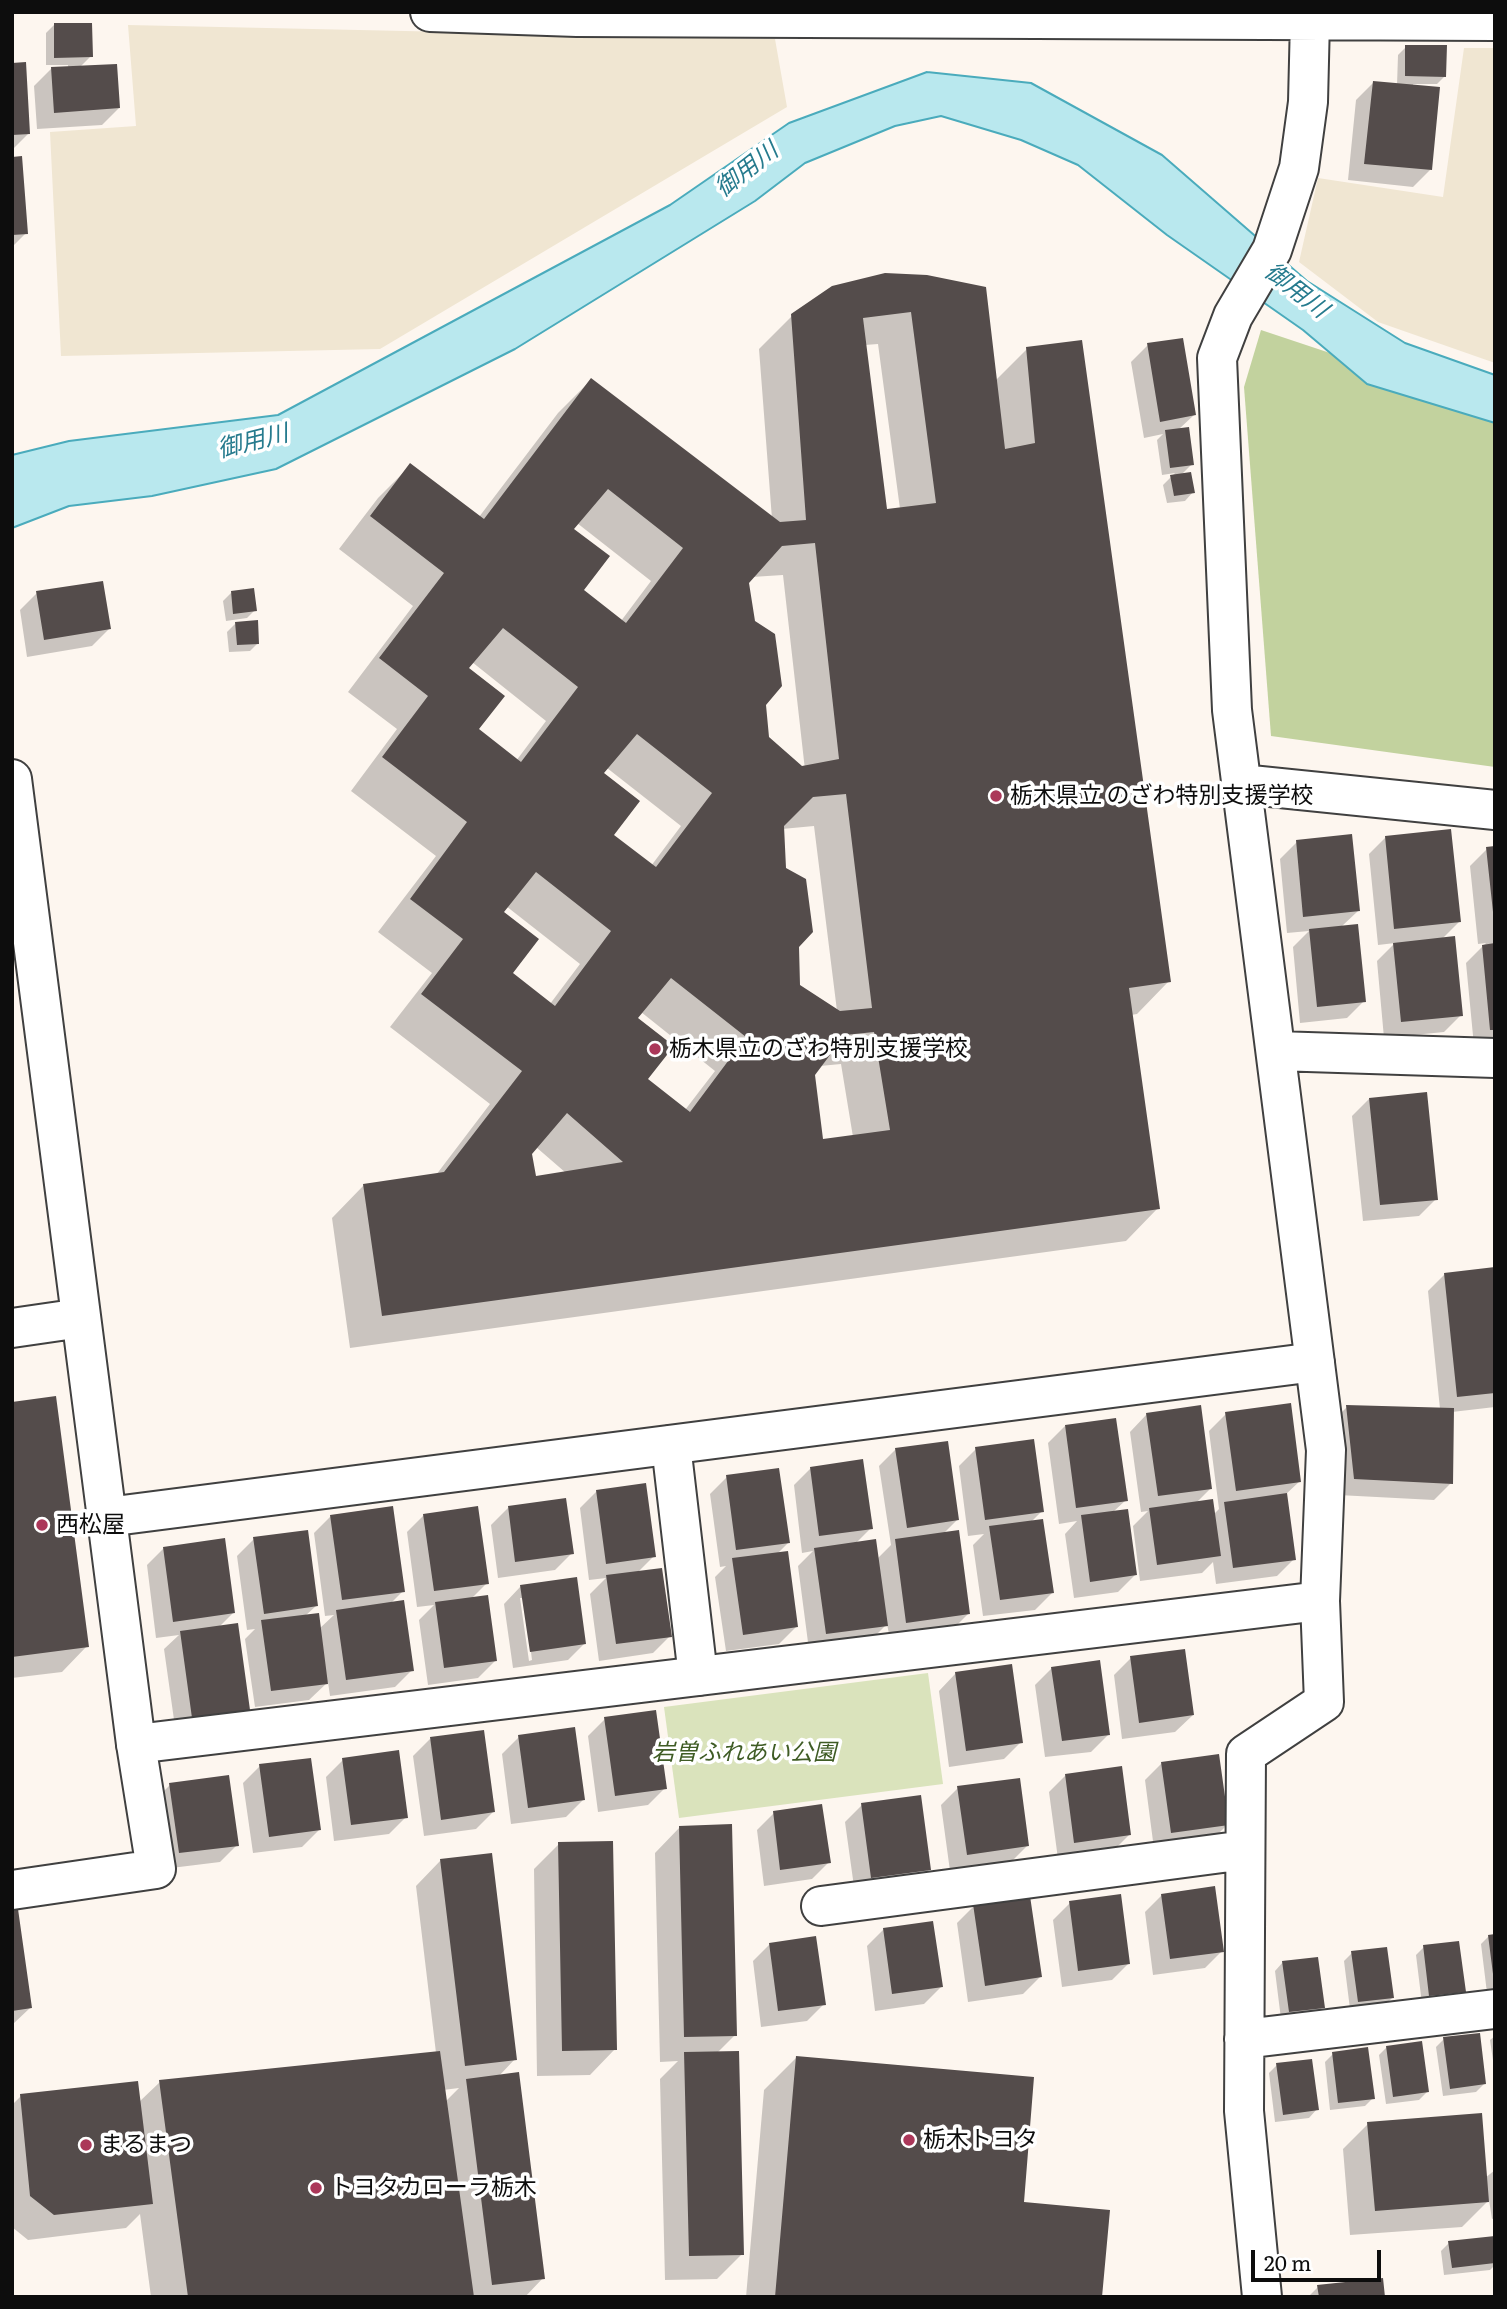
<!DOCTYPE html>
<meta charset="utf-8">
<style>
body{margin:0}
#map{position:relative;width:1507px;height:2309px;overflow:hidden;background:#fdf6ef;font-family:Literata,serif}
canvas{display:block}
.frame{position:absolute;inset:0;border:14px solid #0d0d0d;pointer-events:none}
.scale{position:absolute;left:1251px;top:2250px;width:130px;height:32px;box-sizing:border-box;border:4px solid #0d0d0d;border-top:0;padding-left:9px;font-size:21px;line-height:24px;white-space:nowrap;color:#0d0d0d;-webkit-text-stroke:5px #fff;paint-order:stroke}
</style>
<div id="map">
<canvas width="1507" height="2309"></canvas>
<div class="frame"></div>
<div class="scale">20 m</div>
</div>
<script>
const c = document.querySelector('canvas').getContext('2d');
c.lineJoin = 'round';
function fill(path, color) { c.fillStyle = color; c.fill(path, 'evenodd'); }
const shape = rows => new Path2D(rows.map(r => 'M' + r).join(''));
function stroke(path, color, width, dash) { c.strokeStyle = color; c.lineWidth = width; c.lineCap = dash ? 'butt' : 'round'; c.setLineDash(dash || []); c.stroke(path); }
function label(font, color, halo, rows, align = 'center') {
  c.font = font + ' Literata,"Noto Sans JP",serif'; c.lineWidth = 7; c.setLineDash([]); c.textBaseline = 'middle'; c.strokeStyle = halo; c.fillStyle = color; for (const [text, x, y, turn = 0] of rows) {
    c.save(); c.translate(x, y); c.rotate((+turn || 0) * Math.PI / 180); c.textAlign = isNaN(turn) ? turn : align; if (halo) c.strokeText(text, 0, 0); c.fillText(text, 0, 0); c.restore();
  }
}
fill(shape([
 [128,25,775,39,787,107,380,349,61,356,50,132,136,126],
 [1464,48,1495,48,1495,363,1378,322,1299,262,1318,178,1443,197]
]), '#f0e6d2');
fill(shape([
 [928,1673,943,1784,679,1818,664,1707]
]), '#dae3bc');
fill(shape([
 [1261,330,1495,408,1495,767,1271,736,1244,387]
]), '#c2d29e');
const water = shape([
 [927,72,1031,83,1162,155,1307,281,1405,343,1495,375,1495,423,1367,384,1303,330,1167,235,1078,165,1021,140,941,116,895,126,805,163,755,201,515,349,276,469,152,496,69,506,12,528,12,455,69,441,278,415,670,205,789,123,927,72]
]);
fill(water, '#b9e8ee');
stroke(water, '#4aabbc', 2);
fill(shape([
 [54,25,91,56,80,67,119,108,102,125,37,129,34,86,51,69,68,68,68,65,46,65,46,33],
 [1406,47,1445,76,1437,84,1413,84,1430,170,1413,187,1348,180,1356,100,1373,83,1397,85,1398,55],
 [12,65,29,133,12,150],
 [12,158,26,233,12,247],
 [885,275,995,381,1027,349,1169,981,1137,1014,1131,1015,1158,1208,1126,1241,350,1348,332,1218,364,1185,436,1175,490,1104,390,1027,432,973,378,932,436,856,351,791,397,729,348,692,413,606,339,549,378,498,411,465,479,517,558,413,591,380,772,519,759,349,792,316],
 [878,344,900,509,885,511,865,345],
 [577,523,651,581,621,621,581,590,572,529],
 [783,575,805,770,767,737,747,583,752,577],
 [472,662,546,721,516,761,477,729,467,669],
 [607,768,681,826,651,866,611,835,602,773],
 [814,826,837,1011,799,986,797,946,785,869,782,829],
 [506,906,580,964,550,1004,510,973,501,912],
 [641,1012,715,1071,685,1110,645,1080,636,1018],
 [841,1064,853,1137,822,1141,813,1074,820,1066],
 [536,1147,566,1173,535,1178,530,1154],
 [1148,345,1194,415,1178,430,1192,464,1181,475,1193,492,1185,501,1167,503,1163,485,1175,473,1162,475,1157,440,1163,434,1144,438,1131,362],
 [37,593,109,629,92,646,27,657,20,610],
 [231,593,255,610,247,618,226,621,223,601],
 [235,624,258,643,250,651,229,652,227,632],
 [1386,837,1459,922,1441,940,1461,1015,1444,1032,1384,1038,1377,961,1395,943,1378,945,1369,854],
 [1297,842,1358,911,1341,927,1364,1001,1347,1018,1300,1023,1293,947,1309,931,1287,933,1280,859],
 [1495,848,1495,1044,1474,1046,1466,963,1486,943,1478,944,1470,866,1487,849],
 [1369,1099,1436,1199,1419,1216,1363,1221,1352,1116],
 [1495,1269,1495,1407,1452,1412,1451,1483,1434,1500,1338,1495,1330,1424,1347,1407,1440,1409,1428,1291,1445,1274],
 [12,1404,87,1646,62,1672,12,1678],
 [1147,1414,1211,1488,1196,1503,1214,1514,1219,1509,1209,1431,1226,1414,1300,1481,1285,1495,1294,1559,1277,1576,1216,1584,1213,1562,1202,1573,1140,1581,1133,1526,1148,1511,1141,1512,1130,1432],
 [1065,1426,1126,1500,1113,1512,1135,1575,1118,1592,1074,1598,1065,1534,1077,1521,1059,1524,1048,1443],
 [896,1449,957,1520,943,1534,969,1613,952,1630,890,1639,887,1624,869,1642,809,1650,798,1566,813,1551,802,1553,794,1485,811,1468,871,1528,855,1544,877,1559,891,1545,879,1466],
 [976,1449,1042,1511,1031,1522,1052,1593,1035,1610,983,1616,973,1545,984,1534,968,1536,959,1466],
 [727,1477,788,1543,777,1554,796,1627,779,1644,726,1651,715,1577,726,1566,720,1567,710,1494],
 [597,1491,654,1556,637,1573,670,1636,653,1653,599,1661,590,1594,606,1578,589,1580,580,1508],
 [508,1508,572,1553,555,1570,498,1578,491,1525],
 [424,1515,487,1583,471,1599,495,1661,478,1678,428,1685,419,1620,434,1605,417,1607,407,1532],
 [331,1516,403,1591,390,1604,412,1670,395,1687,330,1696,328,1682,309,1700,255,1707,245,1639,255,1629,247,1630,237,1556,254,1539,316,1606,305,1616,319,1629,334,1615,325,1616,314,1533],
 [164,1548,233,1613,219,1627,248,1710,231,1727,176,1734,164,1649,179,1635,156,1638,147,1565],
 [521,1586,585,1643,568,1660,513,1668,504,1604],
 [520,1598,524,1598,532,1660,529,1661],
 [1131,1658,1193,1715,1175,1732,1122,1739,1114,1675],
 [1052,1668,1108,1735,1091,1752,1045,1757,1035,1685],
 [956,1673,1021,1742,1004,1759,949,1767,939,1691],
 [605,1719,665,1788,648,1805,598,1812,588,1736],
 [519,1737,583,1800,566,1817,511,1824,502,1754],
 [430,1739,493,1812,476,1829,424,1836,413,1756],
 [343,1760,406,1817,389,1834,334,1841,326,1777],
 [1162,1763,1228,1824,1211,1841,1154,1849,1145,1780],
 [260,1766,319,1830,302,1847,253,1853,243,1783],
 [1066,1775,1130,1834,1113,1851,1058,1859,1049,1792],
 [170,1785,237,1845,220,1862,163,1869,153,1802],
 [958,1788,1027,1846,1010,1863,950,1871,941,1805],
 [862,1805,929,1870,912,1887,855,1894,845,1822],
 [774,1813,829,1862,812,1879,764,1886,757,1830],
 [680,1827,735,2035,717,2053,742,2254,717,2279,665,2280,660,2079,678,2061,660,2062,655,1853],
 [559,1844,615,2049,590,2075,537,2076,534,1869],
 [441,1860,515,2059,498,2077,543,2278,525,2297,151,2297,140,2214,126,2228,28,2240,12,2227,12,2105,21,2096,139,2102,160,2082,436,2053,416,1886],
 [459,2088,445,2102,443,2090],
 [1162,1895,1222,1951,1205,1968,1153,1975,1145,1912],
 [1070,1903,1129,1963,1112,1980,1062,1987,1053,1920],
 [974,1906,1040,1977,1023,1994,968,2002,957,1923],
 [12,1912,30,2008,12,2025],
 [884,1929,941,1987,924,2004,875,2011,867,1946],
 [1489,1936,1495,1936,1495,1992,1487,1993,1481,1944],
 [770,1944,824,2004,807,2021,761,2027,753,1961],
 [1424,1947,1464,1992,1456,2000,1422,2004,1416,1955],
 [1352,1953,1392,1998,1384,2006,1350,2009,1344,1961],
 [1283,1962,1323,2007,1315,2015,1281,2019,1275,1971],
 [1495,2036,1495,2074,1490,2040],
 [1444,2039,1484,2084,1476,2092,1443,2096,1436,2047],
 [1387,2047,1427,2092,1419,2100,1386,2104,1379,2055],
 [1333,2054,1373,2098,1365,2106,1330,2110,1325,2062],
 [797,2057,1022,2204,1101,2297,746,2297,764,2090],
 [1277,2065,1317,2109,1309,2118,1275,2122,1269,2073],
 [1368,2124,1485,2178,1495,2170,1495,2218,1492,2219,1489,2200,1462,2227,1350,2235,1343,2149],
 [1495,2238,1495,2265,1490,2270,1444,2275,1441,2251,1449,2243],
 [1318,2287,1384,2297,1308,2297]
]), '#0003');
fill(shape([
 [54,23,92,23,93,57,54,58],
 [1405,45,1447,45,1446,77,1405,76],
 [26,62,30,134,12,135,12,63],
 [117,64,120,108,54,113,51,67],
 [1373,81,1440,87,1432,170,1364,164],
 [22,156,28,234,12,235,12,157],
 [885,273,927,275,986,287,1005,449,1035,443,1026,347,1082,340,1171,982,1129,988,1160,1209,382,1316,363,1184,444,1172,522,1071,421,994,463,939,410,899,467,822,382,757,428,696,379,658,444,573,370,516,410,463,484,519,591,378,780,522,806,520,791,314,832,286],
 [911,312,936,503,887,509,863,318],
 [608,489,683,548,626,623,584,590,610,556,574,529],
 [815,543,839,759,802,766,769,737,766,705,782,686,775,634,755,621,749,583,782,546],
 [503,628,578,687,521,762,479,729,505,696,469,668],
 [637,734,712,793,656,867,614,835,640,801,604,773],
 [846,794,872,1008,840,1011,800,985,799,947,813,932,806,879,786,868,784,826,813,797],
 [536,872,611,931,555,1006,513,973,539,939,504,912],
 [671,978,746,1037,690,1112,648,1079,674,1046,638,1018],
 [874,1032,890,1130,823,1139,815,1075,845,1035],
 [567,1113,623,1162,536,1176,532,1154],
 [1183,338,1196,415,1160,422,1147,343],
 [1189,427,1194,465,1170,468,1165,430],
 [1191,472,1195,493,1174,496,1170,475],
 [103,581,111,629,44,640,36,591],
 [254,588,257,611,233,614,231,591],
 [258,620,259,644,237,645,235,622],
 [1451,829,1461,922,1394,929,1385,836],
 [1352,834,1360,911,1303,917,1296,840],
 [1495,846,1495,912,1493,912,1486,847],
 [1358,924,1366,1002,1317,1007,1309,929],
 [1455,936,1463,1016,1401,1022,1393,943],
 [1495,943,1495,1030,1490,1030,1482,945],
 [1427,1092,1438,1200,1380,1205,1369,1098],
 [1495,1267,1495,1393,1457,1397,1444,1273],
 [56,1396,89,1647,12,1657,12,1402],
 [1291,1403,1301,1482,1236,1491,1225,1412],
 [1201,1405,1212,1489,1158,1496,1146,1413],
 [1346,1405,1454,1408,1453,1484,1354,1479],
 [1116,1418,1128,1501,1076,1508,1065,1425],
 [1034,1439,1044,1512,985,1520,975,1447],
 [948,1441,959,1520,907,1528,895,1448],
 [863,1459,873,1529,819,1536,810,1467],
 [779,1468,790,1543,736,1550,726,1475],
 [646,1483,656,1557,606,1564,596,1490],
 [1287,1493,1296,1560,1233,1568,1224,1502],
 [566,1498,574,1554,515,1562,508,1506],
 [1213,1499,1221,1556,1157,1565,1149,1508],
 [393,1506,405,1592,342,1600,330,1515],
 [478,1506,489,1584,434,1591,423,1514],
 [1128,1509,1137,1575,1090,1582,1081,1515],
 [1043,1519,1054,1593,1000,1600,989,1526],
 [308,1530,318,1606,264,1614,253,1537],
 [959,1530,970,1614,906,1623,895,1539],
 [225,1538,235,1613,173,1622,163,1547],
 [876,1539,888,1626,826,1634,814,1548],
 [788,1551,798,1627,743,1635,732,1558],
 [662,1568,672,1637,616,1644,606,1575],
 [577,1577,586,1644,530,1652,520,1585],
 [488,1595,497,1661,444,1668,435,1602],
 [404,1600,414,1671,346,1680,336,1610],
 [319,1613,328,1684,271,1691,261,1620],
 [238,1623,250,1710,192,1718,180,1631],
 [1185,1649,1194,1715,1139,1723,1130,1656],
 [1100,1660,1110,1735,1062,1741,1051,1667],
 [1012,1664,1023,1743,966,1751,955,1672],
 [656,1710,667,1789,615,1796,604,1717],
 [575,1727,585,1800,528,1808,518,1735],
 [484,1730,495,1812,441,1820,430,1737],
 [399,1750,408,1818,351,1825,342,1758],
 [1219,1754,1229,1825,1171,1833,1161,1762],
 [311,1758,321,1830,269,1837,259,1764],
 [1122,1766,1131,1835,1074,1843,1065,1774],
 [229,1775,239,1846,179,1853,169,1783],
 [1020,1778,1029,1846,967,1855,957,1786],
 [921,1795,931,1870,871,1878,861,1803],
 [822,1804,831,1863,780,1870,773,1811],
 [732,1824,737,2036,684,2037,679,1826],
 [613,1841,617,2050,562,2051,558,1842],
 [492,1853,517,2060,465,2066,440,1859],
 [1215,1886,1224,1952,1170,1959,1161,1894],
 [1121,1894,1130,1964,1078,1971,1069,1901],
 [1030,1896,1042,1977,985,1986,973,1904],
 [18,1909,32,2008,12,2011,12,1910],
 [933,1921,943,1987,892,1994,883,1928],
 [1495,1934,1495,1974,1493,1974,1488,1935],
 [816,1936,826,2005,778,2011,769,1943],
 [1459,1941,1466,1992,1429,1996,1423,1945],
 [1387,1947,1394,1998,1358,2002,1351,1951],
 [1318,1957,1325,2008,1289,2012,1282,1961],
 [1480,2033,1486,2084,1450,2089,1443,2037],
 [1422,2041,1429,2092,1393,2097,1386,2046],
 [1368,2047,1375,2099,1338,2103,1332,2052],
 [440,2051,474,2297,188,2297,159,2080],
 [739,2051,744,2255,689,2256,684,2052],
 [796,2056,1034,2077,1024,2202,1110,2210,1102,2297,775,2297],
 [1312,2059,1319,2110,1283,2115,1276,2063],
 [519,2072,545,2279,492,2285,466,2079],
 [138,2081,153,2204,54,2215,30,2196,20,2094],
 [1482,2113,1489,2202,1375,2211,1367,2122],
 [1495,2236,1495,2263,1452,2268,1448,2241],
 [1383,2278,1385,2297,1319,2297,1317,2285]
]), '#544c4b');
const minor = shape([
 [430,12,577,17,1495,21],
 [1241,784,1495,810],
 [1276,1051,1495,1058],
 [107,1517,1315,1362],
 [12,1890,156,1869,136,1744,1320,1601],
 [821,1906,1245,1850],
 [1244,2039,1495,2009],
 [1262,2297,1244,2111,1246,1754,1324,1702,1320,1601,1326,1450,1232,710,1217,358,1233,316,1272,250,1299,168,1308,102,1310,20]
]);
const tertiary = shape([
 [12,779,136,1744],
 [12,1328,81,1318],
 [671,1445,698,1676]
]);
stroke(minor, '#404040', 42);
stroke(tertiary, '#404040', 42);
stroke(minor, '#fff', 38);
stroke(tertiary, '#fff', 38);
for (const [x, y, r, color] of [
 [996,796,7,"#ab3759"],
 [655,1049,7,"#ab3759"],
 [42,1525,7,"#ab3759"],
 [909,2140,7,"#ab3759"],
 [86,2145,7,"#ab3759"],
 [316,2188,7,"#ab3759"]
]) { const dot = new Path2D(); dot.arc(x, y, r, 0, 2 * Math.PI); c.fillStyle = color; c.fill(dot); stroke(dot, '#fff', 2.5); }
label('23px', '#0d0d0d', '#fff', [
 ["栃木県立 のざわ特別支援学校",1010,796],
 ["栃木県立のざわ特別支援学校",669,1049],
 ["西松屋",56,1525],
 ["栃木トヨタ",923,2140],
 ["まるまつ",100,2145],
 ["トヨタカローラ栃木",330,2188]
], 'left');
label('italic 23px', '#3f5c25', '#fff', [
 ["岩曽ふれあい公園",744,1753]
]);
label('italic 24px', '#267b8e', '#fff', [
 ["御用川",747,170,-38],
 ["御用川",1296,291,38],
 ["御用川",253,442,-14]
]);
</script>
